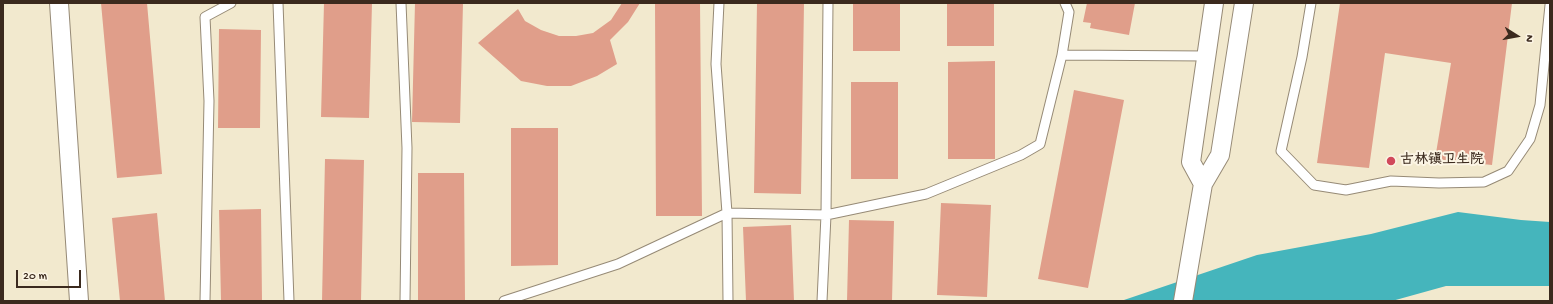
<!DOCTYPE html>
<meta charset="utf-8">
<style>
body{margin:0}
#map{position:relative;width:1553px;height:304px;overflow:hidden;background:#f2e9ce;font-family:"Gochi Hand",sans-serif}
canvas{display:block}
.frame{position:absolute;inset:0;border:4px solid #3b2a1e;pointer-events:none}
.north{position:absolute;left:1497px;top:16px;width:40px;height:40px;-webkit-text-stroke:3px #fcf5e5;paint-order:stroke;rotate:101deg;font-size:11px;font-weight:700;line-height:16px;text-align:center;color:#3b2a1e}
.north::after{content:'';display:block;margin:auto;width:14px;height:18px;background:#3b2a1e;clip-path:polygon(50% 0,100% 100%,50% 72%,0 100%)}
.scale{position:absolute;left:16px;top:270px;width:65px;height:18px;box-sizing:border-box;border:2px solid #3b2a1e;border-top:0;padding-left:5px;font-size:12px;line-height:14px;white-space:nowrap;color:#3b2a1e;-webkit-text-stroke:3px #fcf5e5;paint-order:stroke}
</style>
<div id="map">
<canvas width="1553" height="304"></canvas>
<div class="frame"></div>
<div class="north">N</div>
<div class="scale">20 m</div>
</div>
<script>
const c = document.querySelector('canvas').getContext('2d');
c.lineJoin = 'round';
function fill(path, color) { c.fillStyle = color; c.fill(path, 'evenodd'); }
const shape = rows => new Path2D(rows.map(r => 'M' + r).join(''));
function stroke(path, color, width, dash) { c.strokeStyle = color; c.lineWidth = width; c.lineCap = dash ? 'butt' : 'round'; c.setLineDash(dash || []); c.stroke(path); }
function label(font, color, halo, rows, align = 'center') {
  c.font = font + ' "Gochi Hand","LXGW WenKai TC",sans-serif'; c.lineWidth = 4; c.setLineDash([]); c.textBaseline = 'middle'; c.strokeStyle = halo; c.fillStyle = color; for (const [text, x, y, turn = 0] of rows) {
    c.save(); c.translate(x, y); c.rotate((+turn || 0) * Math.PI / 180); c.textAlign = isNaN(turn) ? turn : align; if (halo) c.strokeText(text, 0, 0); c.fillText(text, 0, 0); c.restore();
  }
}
fill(shape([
 [1458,212,1521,220,1550,222,1550,286,1446,286,1392,301,1121,301,1257,255,1371,234]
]), '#45b5bc');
fill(shape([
 [101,3,147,3,162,174,117,178],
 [324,3,372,3,369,118,321,117],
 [415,3,463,3,460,123,412,122],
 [622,3,640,3,628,22,610,40,617,64,597,76,571,86,547,86,521,81,478,43,518,9,525,21,541,30,559,36,576,36,593,33,611,20],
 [655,3,700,3,702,216,656,216],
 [757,3,804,3,801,194,754,193],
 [853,3,900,3,900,51,853,51],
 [947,3,994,3,994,46,947,46],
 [1087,3,1135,3,1129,35,1090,28,1091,23,1083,22],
 [1340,3,1512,3,1492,165,1435,159,1451,63,1385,53,1369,168,1317,163],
 [219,29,261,30,260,128,218,128],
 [995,61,995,159,948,159,948,62],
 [851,82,898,82,898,179,851,179],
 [1074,90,1124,100,1088,288,1038,279],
 [511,128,558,128,558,265,511,266],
 [325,159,364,160,361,301,322,301],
 [418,173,464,173,465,301,418,301],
 [941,203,991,205,987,297,937,295],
 [261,209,262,301,221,301,219,210],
 [157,213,165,301,120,301,112,218],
 [849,220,894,221,892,301,847,301],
 [791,225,794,301,746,301,743,227]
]), '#e09e8a');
const service = shape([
 [278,3,289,301],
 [401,3,407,148,405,301],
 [719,3,716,64,727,213,728,301],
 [1311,3,1302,57,1281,151,1314,185,1346,190,1391,181,1439,183,1484,182,1508,171,1530,139,1540,105,1550,5],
 [1062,55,1069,12,1065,3],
 [205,301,209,101,205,17,231,3],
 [504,301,618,264,727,213,826,215,926,194,1021,155,1040,144,1062,55,1206,56],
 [822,301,826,215,828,3]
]);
const minor = shape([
 [59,3,79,301],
 [1203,184,1220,155,1244,3],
 [1183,301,1203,184,1191,162,1214,3]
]);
stroke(service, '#968a76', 11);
stroke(minor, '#968a76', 20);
stroke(service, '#fff', 9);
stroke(minor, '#fff', 18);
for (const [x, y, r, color] of [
 [1391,161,5,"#d1495b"]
]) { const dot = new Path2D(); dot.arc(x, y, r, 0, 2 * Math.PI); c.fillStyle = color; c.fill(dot); stroke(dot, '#fcf5e5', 1.5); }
label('bold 14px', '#3b2a1e', '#fcf5e5', [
 ["古林镇卫生院",1400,161]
], 'left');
</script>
